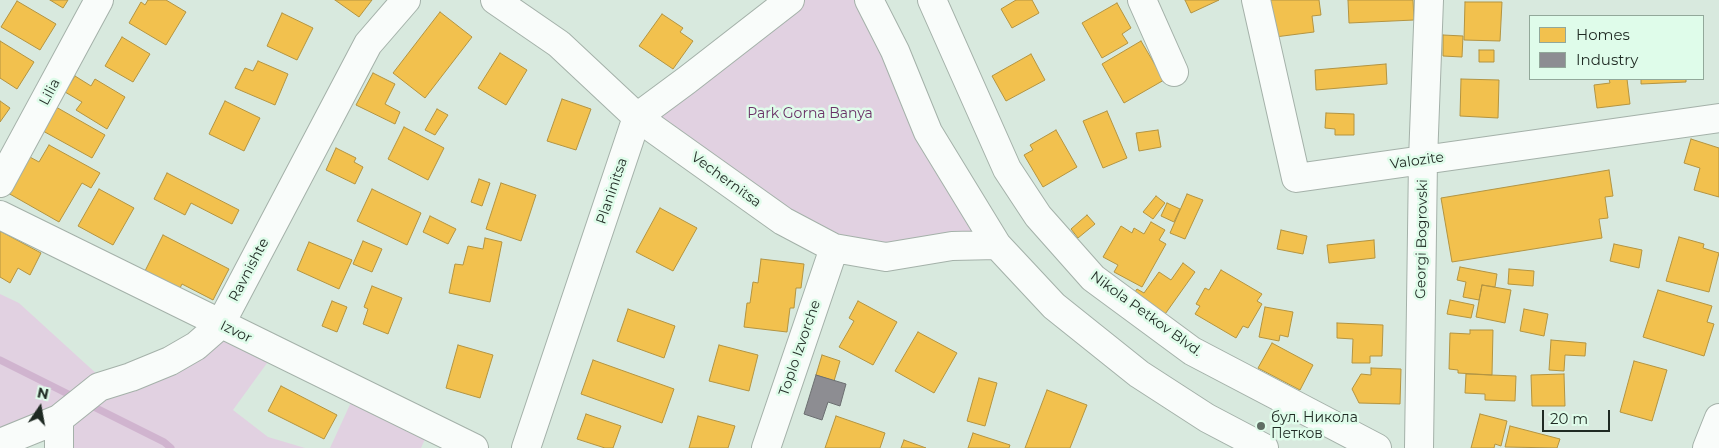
<!DOCTYPE html>
<meta charset="utf-8">
<style>
body{margin:0}
#map{position:relative;width:1719px;height:448px;overflow:hidden;background:#d8e9de;font-family:Montserrat,sans-serif}
canvas{display:block}
.legend{position:absolute;left:1529px;top:15px;width:175px;height:65px;box-sizing:border-box;background:#dffcea;border:1px solid #92a89a;margin:0;padding:6px 9px;list-style:none;font-size:15px;color:#1f2a23}
.legend li{display:flex;align-items:center;gap:10px;height:25px}
.legend b{width:25px;border:1px solid #92a89a}
.north{position:absolute;left:15px;top:383px;width:50px;height:50px;-webkit-text-stroke:4px #dffcea;paint-order:stroke;rotate:12deg;font-size:14px;font-weight:700;line-height:20px;text-align:center;color:#1f2a23}
.north::after{content:'';display:block;margin:auto;width:18px;height:22px;background:#1f2a23;clip-path:polygon(50% 0,100% 100%,50% 72%,0 100%)}
.scale{position:absolute;left:1542px;top:410px;width:68px;height:22px;box-sizing:border-box;border:2px solid #1f2a23;border-top:0;padding-left:6px;font-size:15px;line-height:18px;white-space:nowrap;color:#1f2a23;-webkit-text-stroke:4px #dffcea;paint-order:stroke}
</style>
<div id="map">
<canvas width="1719" height="448"></canvas>
<ul class="legend">
<li><b style="height:14px;background:#f2c14e"></b>Homes</li>
<li><b style="height:14px;background:#8d8d92"></b>Industry</li>
</ul>
<div class="north">N</div>
<div class="scale">20 m</div>
</div>
<script>
const c = document.querySelector('canvas').getContext('2d');
c.lineJoin = 'round';
function fill(path, color) { c.fillStyle = color; c.fill(path, 'evenodd'); }
const shape = rows => new Path2D(rows.map(r => 'M' + r).join(''));
function stroke(path, color, width, dash) { c.strokeStyle = color; c.lineWidth = width; c.lineCap = dash ? 'butt' : 'round'; c.setLineDash(dash || []); c.stroke(path); }
function label(font, color, halo, rows, align = 'center') {
  c.font = font + ' Montserrat,sans-serif'; c.lineWidth = 5; c.setLineDash([]); c.textBaseline = 'middle'; c.strokeStyle = halo; c.fillStyle = color; for (const [text, x, y, turn = 0] of rows) {
    c.save(); c.translate(x, y); c.rotate((+turn || 0) * Math.PI / 180); c.textAlign = isNaN(turn) ? turn : align; if (halo) c.strokeText(text, 0, 0); c.fillText(text, 0, 0); c.restore();
  }
}
fill(shape([
 [790,0,869,0,997,245,834,248,637,117],
 [0,294,19,303,99,376,224,337,270,359,233,410,268,437,305,448,69,448,68,436,0,431],
 [353,398,426,437,421,448,330,448]
]), '#e1d1e1');
const homes = shape([
 [50,0,68,0,63,8,50,0],
 [148,0,166,0,186,12,166,45,129,23,141,2,145,5,148,0],
 [335,0,372,0,359,17,335,0],
 [1016,0,1032,0,1039,13,1012,28,1001,9,1016,0],
 [1185,0,1219,0,1191,13,1185,0],
 [1270,0,1319,0,1321,15,1312,16,1314,32,1275,37,1270,0],
 [1348,0,1413,0,1414,20,1349,23,1348,0],
 [17,1,56,24,40,50,1,27,17,1],
 [1465,2,1502,2,1500,41,1464,40,1465,2],
 [1117,3,1131,28,1122,34,1128,43,1102,58,1082,23,1117,3],
 [440,12,472,37,425,98,393,73,440,12],
 [282,13,313,28,297,60,267,46,282,13],
 [662,14,683,28,680,32,693,41,673,69,639,46,662,14],
 [1443,35,1463,36,1462,57,1443,56,1443,35],
 [122,37,150,54,133,82,105,66,122,37],
 [0,41,34,62,17,89,0,78,0,41],
 [1141,41,1164,80,1124,103,1102,64,1141,41],
 [1479,50,1494,50,1494,62,1479,62,1479,50],
 [500,53,527,70,506,105,478,88,500,53],
 [1031,54,1045,80,1006,101,992,76,1031,54],
 [258,61,288,74,275,105,235,88,245,68,253,71,258,61],
 [1386,64,1387,84,1316,90,1315,70,1386,64],
 [373,73,395,84,385,104,400,112,395,124,356,105,373,73],
 [75,76,91,86,95,79,125,97,107,129,76,110,82,102,65,92,75,76],
 [1461,79,1499,80,1498,118,1460,116,1461,79],
 [1609,79,1627,79,1630,104,1597,108,1594,85,1610,83,1609,79],
 [1641,79,1686,79,1686,82,1641,84,1641,79],
 [562,99,591,109,576,150,547,141,562,99],
 [0,101,10,108,0,122,0,101],
 [225,101,260,118,244,151,209,134,225,101],
 [56,107,105,135,92,158,43,131,56,107],
 [437,109,448,115,435,135,425,130,437,109],
 [1107,111,1127,158,1103,168,1083,121,1107,111],
 [1326,113,1354,114,1354,135,1335,135,1335,129,1325,128,1326,113],
 [404,127,444,148,428,180,388,159,404,127],
 [1056,130,1077,167,1043,187,1024,155,1033,150,1030,145,1056,130],
 [1158,130,1161,147,1139,151,1136,133,1158,130],
 [1691,139,1719,148,1719,197,1694,190,1700,168,1684,163,1691,139],
 [49,145,100,173,91,188,82,183,59,222,8,193,28,156,39,162,49,145],
 [336,148,356,158,354,162,363,167,355,184,326,170,336,148],
 [1609,170,1613,196,1605,197,1608,218,1599,219,1602,238,1452,262,1441,198,1609,170],
 [167,173,239,210,232,224,191,203,185,215,154,199,167,173],
 [479,179,490,183,482,206,471,202,479,179],
 [501,183,536,195,521,241,486,229,501,183],
 [99,189,134,208,113,245,78,226,99,189],
 [372,189,421,213,407,245,357,221,372,189],
 [1187,194,1203,200,1185,239,1170,233,1187,194],
 [1156,196,1165,203,1153,219,1143,212,1156,196],
 [1167,203,1180,209,1174,222,1161,216,1167,203],
 [660,208,697,228,673,271,636,252,660,208],
 [1087,215,1095,224,1078,238,1071,229,1087,215],
 [430,216,456,229,448,244,423,232,430,216],
 [1151,222,1165,230,1159,240,1166,244,1142,287,1114,272,1118,265,1103,257,1121,226,1132,233,1134,228,1144,234,1151,222],
 [1281,230,1307,236,1303,254,1277,249,1281,230],
 [0,231,41,253,30,275,18,268,10,283,0,277,0,231],
 [163,235,229,269,213,300,182,284,180,288,145,271,163,235],
 [1679,237,1704,244,1703,248,1719,253,1709,292,1666,281,1679,237],
 [485,238,502,242,490,302,449,293,455,264,463,265,468,246,483,249,485,238],
 [1374,240,1375,258,1329,263,1327,245,1374,240],
 [363,241,382,249,372,272,353,264,363,241],
 [309,242,352,260,339,289,297,270,309,242],
 [1614,244,1642,250,1639,268,1610,261,1614,244],
 [761,259,804,264,801,288,796,288,794,308,790,308,787,332,744,327,747,303,750,303,753,282,758,283,761,259],
 [1183,263,1195,272,1163,317,1133,295,1137,289,1144,293,1159,272,1171,280,1183,263],
 [1460,267,1497,274,1495,287,1482,285,1479,300,1463,297,1466,282,1457,280,1460,267],
 [1509,269,1534,271,1533,286,1508,284,1509,269],
 [1221,270,1262,294,1257,301,1262,304,1248,328,1243,326,1236,338,1195,314,1200,306,1196,304,1205,288,1209,290,1221,270],
 [1482,285,1511,290,1505,323,1476,317,1482,285],
 [372,286,402,298,388,334,363,324,368,309,364,307,372,286],
 [1658,290,1712,306,1707,322,1714,324,1704,356,1643,337,1658,290],
 [1450,300,1474,305,1471,318,1447,314,1450,300],
 [332,301,347,307,337,332,322,326,332,301],
 [858,301,897,322,873,365,839,347,854,321,849,318,858,301],
 [1265,307,1293,312,1288,337,1280,335,1279,341,1259,337,1265,307],
 [628,309,675,326,664,358,617,341,628,309],
 [1524,309,1548,314,1544,336,1520,331,1524,309],
 [1337,323,1383,325,1382,356,1370,356,1370,363,1352,363,1353,339,1337,338,1337,323],
 [1470,330,1493,330,1492,375,1458,373,1458,370,1449,369,1450,333,1470,334,1470,330],
 [918,332,957,353,934,393,895,371,918,332],
 [1551,340,1586,343,1585,356,1565,355,1564,371,1549,370,1551,340],
 [1272,343,1313,365,1300,390,1258,368,1272,343],
 [458,345,493,355,480,398,446,388,458,345],
 [719,345,758,355,749,391,709,381,719,345],
 [822,355,840,361,834,381,816,375,822,355],
 [593,360,674,389,662,423,581,394,593,360],
 [1634,361,1667,370,1652,421,1620,412,1634,361],
 [1371,368,1401,369,1400,404,1359,403,1352,389,1361,374,1371,375,1371,368],
 [1466,374,1516,376,1515,401,1485,400,1485,394,1465,393,1466,374],
 [1564,374,1565,406,1532,406,1531,375,1564,374],
 [979,378,997,383,985,426,967,421,979,378],
 [281,386,337,415,324,439,268,411,281,386],
 [1047,390,1087,405,1070,448,1025,448,1047,390],
 [586,414,621,426,613,448,605,448,577,439,586,414],
 [1480,414,1507,421,1501,446,1495,444,1494,448,1471,448,1480,414],
 [698,416,735,426,728,448,689,448,698,416],
 [836,416,885,433,880,448,825,448,836,416],
 [1510,426,1560,439,1557,448,1505,447,1510,426],
 [973,433,1010,445,1009,448,968,448,973,433],
 [904,440,926,448,901,448,904,440]
]);
fill(homes, '#f2c14e');
stroke(homes, '#b39441', 1);
const industry = shape([
 [816,375,846,384,840,406,828,402,822,420,804,414,816,375]
]);
fill(industry, '#8d8d92');
stroke(industry, '#6c6f71', 1);
stroke(shape([
 [0,360,76,398],
 [88,404,164,442,171,448]
]), '#d0b4cf', 7);
const minor = shape([
 [495,0,559,44,637,117,783,221,834,248,886,257,952,246,997,245],
 [869,0,895,51,928,132,997,245,1054,306,1139,374,1207,418,1264,448],
 [932,0,1007,169,1038,216,1093,278,1192,351,1377,448],
 [1142,0,1174,72],
 [1256,0,1296,178,1719,118],
 [0,183,99,0],
 [0,215,474,448],
 [59,419,59,448],
 [0,443,59,419,99,387,131,377,170,361,196,346,220,325,368,44,406,0],
 [526,448,637,117,687,80,790,0],
 [766,448,834,248],
 [1419,448,1423,160,1429,0],
 [1707,448,1719,418]
]);
stroke(minor, '#a4b1a9', 30);
stroke(minor, '#f9fcfa', 28);
for (const [x, y, r, color] of [
 [1261,426,5,"#606d64"]
]) { const dot = new Path2D(); dot.arc(x, y, r, 0, 2 * Math.PI); c.fillStyle = color; c.fill(dot); stroke(dot, '#dffcea', 2); }
label('14px', '#1f2a23', '#dffcea', [
 ["Lilia",50,92,-62],
 ["Valozite",1417,161,-8],
 ["Vechernitsa",726,180,36],
 ["Planinitsa",612,191,-71],
 ["Georgi Bogrovski",1422,239,-89],
 ["Ravnishte",249,270,-62],
 ["Nikola Petkov Blvd.",1146,314,36],
 ["Izvor",236,332,26],
 ["Toplo Izvorche",800,348,-71]
]);
label('14px', '#6a3167', '#dffcea', [
 ["Park Gorna Banya",810,114]
]);
label('14px', '#1f2a23', '#dffcea', [
 ["бул. Никола",1271,418],
 ["Петков",1271,434]
], 'left');
</script>
